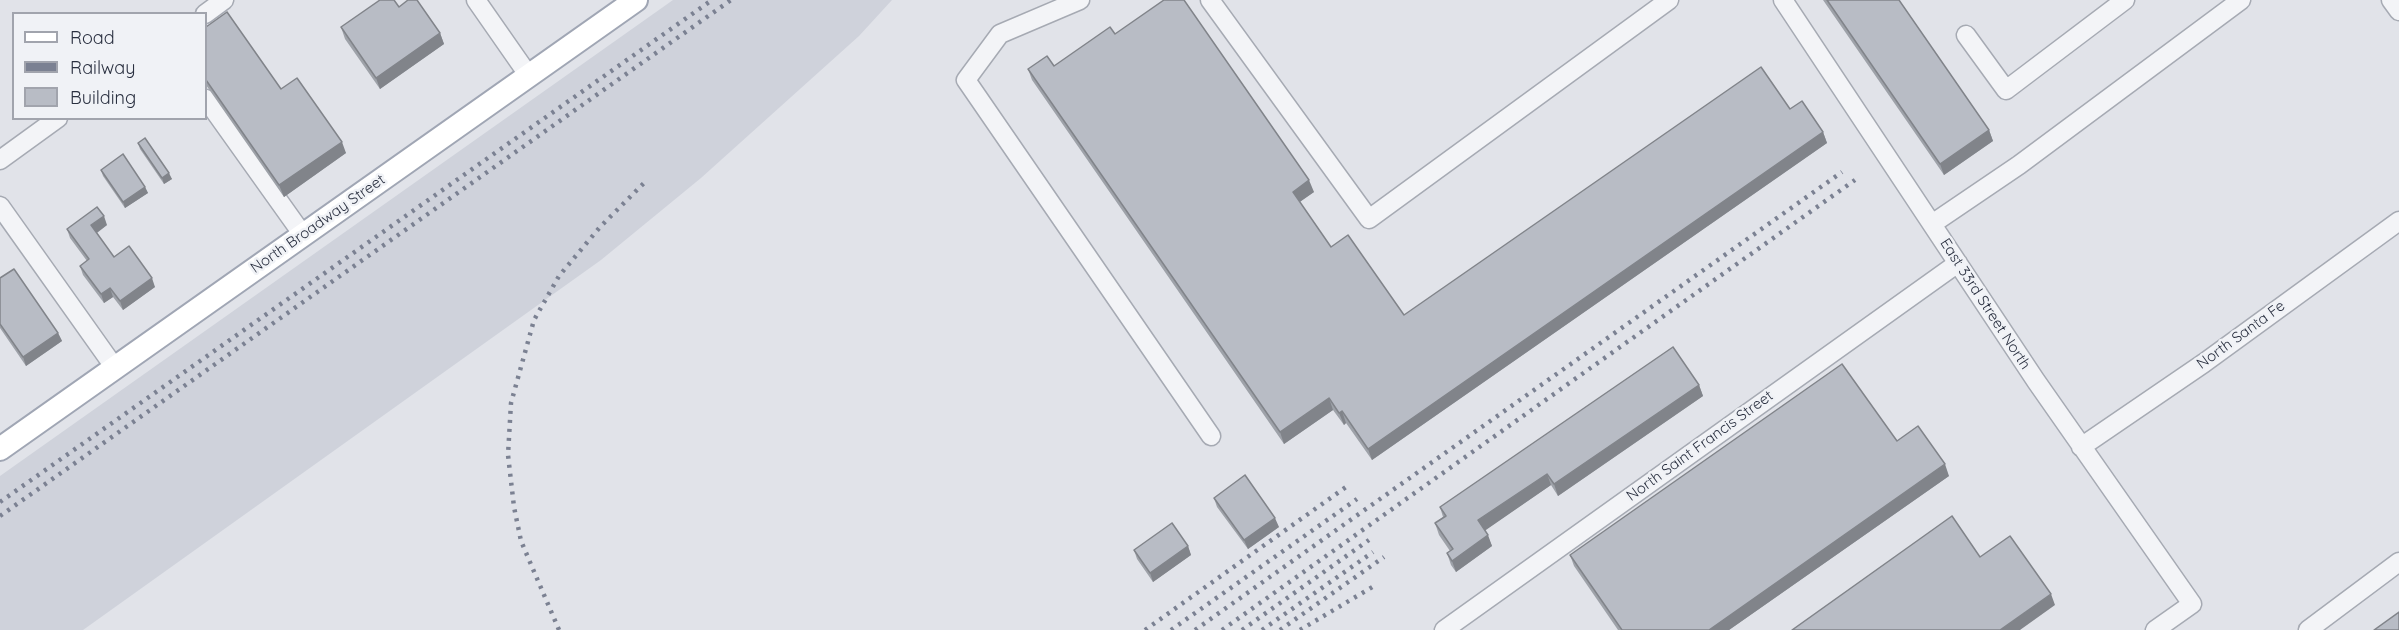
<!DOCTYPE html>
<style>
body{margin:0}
#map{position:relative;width:2399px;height:630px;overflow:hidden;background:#e1e3e9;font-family:Quicksand,sans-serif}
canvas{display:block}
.legend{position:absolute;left:12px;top:12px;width:195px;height:108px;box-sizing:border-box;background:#f0f2f6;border:2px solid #a1a4ad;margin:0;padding:8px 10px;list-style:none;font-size:18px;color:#2a3040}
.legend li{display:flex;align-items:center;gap:12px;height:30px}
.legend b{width:30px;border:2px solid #a1a4ad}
</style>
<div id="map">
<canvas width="2399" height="630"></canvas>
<ul class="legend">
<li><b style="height:8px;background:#fff"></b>Road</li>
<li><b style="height:8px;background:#7b8192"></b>Railway</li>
<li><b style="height:16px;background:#b8bcc5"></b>Building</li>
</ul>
</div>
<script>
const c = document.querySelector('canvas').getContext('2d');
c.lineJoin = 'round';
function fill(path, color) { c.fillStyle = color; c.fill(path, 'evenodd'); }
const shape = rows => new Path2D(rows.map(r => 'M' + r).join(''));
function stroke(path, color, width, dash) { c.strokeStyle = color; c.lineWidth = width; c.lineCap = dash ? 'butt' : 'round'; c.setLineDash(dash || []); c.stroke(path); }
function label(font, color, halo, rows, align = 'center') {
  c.font = font + ' Quicksand,sans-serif'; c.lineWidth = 5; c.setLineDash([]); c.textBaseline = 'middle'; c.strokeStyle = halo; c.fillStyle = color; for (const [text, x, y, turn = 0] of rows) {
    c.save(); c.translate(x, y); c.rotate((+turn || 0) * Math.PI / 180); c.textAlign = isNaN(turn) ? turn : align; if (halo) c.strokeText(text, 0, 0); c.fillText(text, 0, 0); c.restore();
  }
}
fill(shape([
 [673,0,892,0,859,36,701,178,601,260,83,630,0,630,0,476]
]), '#cfd2db');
const minor = shape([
 [476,0,529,76],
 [1080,0,1000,34,966,80,1211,436],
 [1210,0,1369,219,1669,0],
 [1783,0,2036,381,2192,604,2155,630],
 [2391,0,2399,11],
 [205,14,224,0],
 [1966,35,2006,90,2125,0],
 [206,99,303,235],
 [0,160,58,118],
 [0,206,115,368],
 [1932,224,2019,165,2241,0],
 [2081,447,2204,363,2399,221],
 [1444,630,1958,263],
 [2308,630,2399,562]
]);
const major = shape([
 [0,449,636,0]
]);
stroke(minor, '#a6aab3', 21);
stroke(major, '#a0a6b4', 26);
stroke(minor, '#f3f4f7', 18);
stroke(major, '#fff', 22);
stroke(shape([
 [0,502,712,0],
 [0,516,731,0],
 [559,630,521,541,514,507,508,455,511,403,534,320,559,276,600,227,647,180],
 [1145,630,1346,487],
 [1171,630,1357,499],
 [1195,630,1842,172],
 [1222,630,1855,180],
 [1242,630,1369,540],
 [1262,630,1373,552],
 [1280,630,1384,557],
 [1300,630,1374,586]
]), '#7b8192', 4.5, [3, 6]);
fill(shape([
 [1823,0,1899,0,1989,130,1993,141,1944,175],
 [399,7,440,33,444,44,380,89,345,39,341,27],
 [206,27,281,89,346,153,284,197,206,85],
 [1115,34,1314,192,1299,202,1331,247,1404,315,1790,109,1823,132,1827,143,1372,460,1346,423,1344,425,1333,410,1284,444,1032,80,1028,69,1054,66],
 [138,143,172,179,164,184,140,149],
 [101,170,145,187,148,193,125,208,103,176],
 [107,225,97,233,114,257,155,287,123,310,113,297,104,303,83,275,80,266,87,261,70,238,67,229],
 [0,278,58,333,62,341,26,366,0,328],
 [1699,385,1703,396,1558,496,1551,485,1485,530,1492,546,1456,572,1451,565,1447,553,1450,551,1439,535,1435,523,1443,517,1440,507],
 [1897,441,1949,476,1729,630,1618,630,1574,566,1570,555],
 [1214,498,1279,527,1248,549,1217,507],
 [1188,546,1191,555,1153,582,1137,559,1134,550]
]), '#9ea2a9');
fill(shape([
 [440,33,444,44,380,89,376,78],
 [1989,130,1993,141,1944,175,1940,164],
 [1823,132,1827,143,1372,460,1368,449],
 [342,142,346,153,284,197,279,185],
 [169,173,172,179,164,184,162,178],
 [1309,180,1314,192,1297,204,1293,192],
 [145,187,148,193,125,208,123,202],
 [104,216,107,225,95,234,91,225],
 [152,278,155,287,123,310,120,301],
 [110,288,113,297,104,303,101,294],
 [58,333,62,341,26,366,23,357],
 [1699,385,1703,396,1558,496,1554,484],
 [1329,398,1333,410,1284,444,1280,432],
 [1342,411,1346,423,1344,425,1339,413],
 [1945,464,1949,476,1729,630,1709,630],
 [1547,474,1551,485,1483,532,1478,520],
 [1275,518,1279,527,1248,549,1244,540],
 [1488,535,1492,546,1456,572,1452,561],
 [1188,546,1191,555,1153,582,1150,573],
 [2051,594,2055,605,2020,630,2000,630]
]), '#81848a');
const building = shape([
 [380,0,394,0,399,7,408,0,417,0,440,33,376,78,341,27,380,0],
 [1164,0,1184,0,1309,180,1293,192,1331,247,1348,235,1404,315,1761,67,1790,109,1802,101,1823,132,1368,449,1342,411,1339,413,1329,398,1280,432,1028,69,1047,56,1054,66,1110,27,1115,34,1164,0],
 [1827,0,1899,0,1989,130,1940,164,1827,0],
 [227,12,281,89,297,78,342,142,279,185,206,80,206,27,227,12],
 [145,138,169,173,162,178,138,143,145,138],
 [123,154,145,187,123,202,101,170,123,154],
 [97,207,104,216,91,225,114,257,129,246,152,278,120,301,110,288,101,294,80,266,89,259,67,229,97,207],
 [14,269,58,333,23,357,0,324,0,278,14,269],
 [1673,347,1699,385,1554,484,1547,474,1478,520,1488,535,1452,561,1447,553,1453,549,1435,523,1446,516,1440,507,1673,347],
 [1842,364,1897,441,1918,426,1945,464,1709,630,1622,630,1570,555,1842,364],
 [1245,475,1275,518,1244,540,1214,498,1245,475],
 [1952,516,1980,557,2010,536,2051,594,2000,630,1792,630,1952,516],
 [1172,523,1188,546,1150,573,1134,550,1172,523],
 [2399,612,2399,630,2374,630,2399,612]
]);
fill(building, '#b8bcc5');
stroke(building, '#81848a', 1.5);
label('15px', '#2a3040', '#f0f2f6', [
 ["North Broadway Street",318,224,-35],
 ["East 33rd Street North",1985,304,57],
 ["North Santa Fe",2241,335,-36],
 ["North Saint Francis Street",1700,446,-36]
]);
</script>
